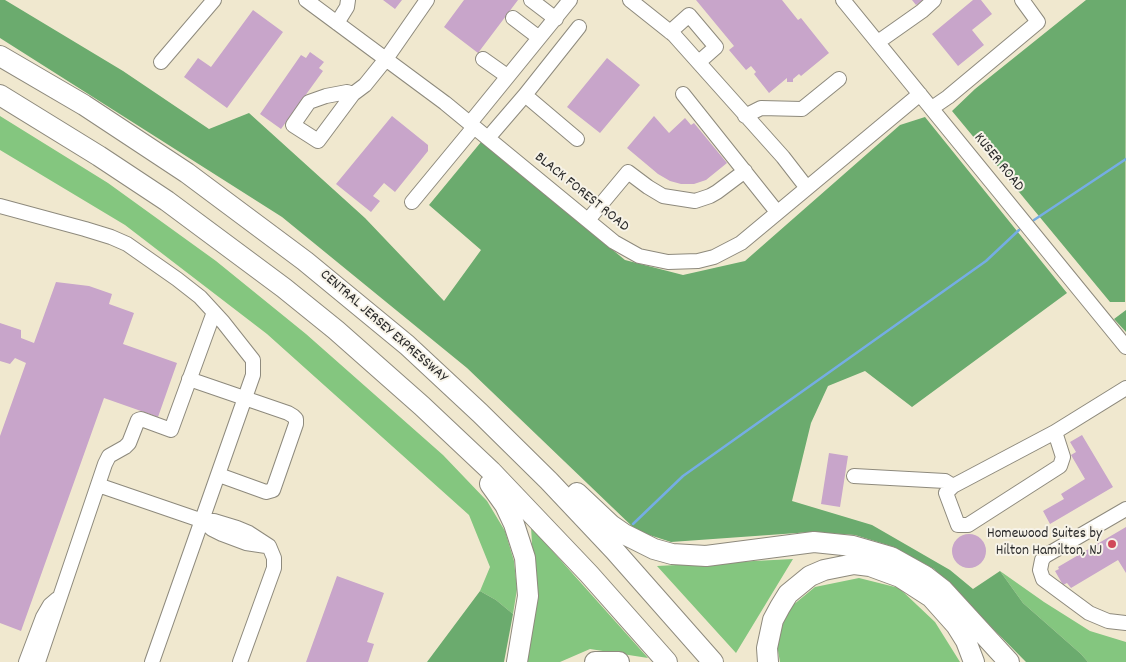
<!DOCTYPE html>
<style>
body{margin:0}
canvas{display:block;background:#f0e8cf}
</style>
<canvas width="1126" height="662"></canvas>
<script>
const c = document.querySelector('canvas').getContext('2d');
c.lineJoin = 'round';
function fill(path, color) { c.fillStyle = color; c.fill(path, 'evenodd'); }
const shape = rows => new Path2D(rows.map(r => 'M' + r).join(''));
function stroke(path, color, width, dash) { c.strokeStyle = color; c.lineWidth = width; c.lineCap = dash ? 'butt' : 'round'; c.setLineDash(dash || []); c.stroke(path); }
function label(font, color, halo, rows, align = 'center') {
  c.font = font + ' Dekko,sans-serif'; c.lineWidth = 4; c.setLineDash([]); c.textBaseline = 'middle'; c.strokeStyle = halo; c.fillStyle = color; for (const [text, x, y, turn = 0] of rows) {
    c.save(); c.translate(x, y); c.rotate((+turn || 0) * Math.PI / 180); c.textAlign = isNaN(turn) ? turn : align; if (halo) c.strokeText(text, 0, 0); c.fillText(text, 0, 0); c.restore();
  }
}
fill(shape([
 [0,116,108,183,216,261,306,334,443,455,487,501,505,531,514,561,517,589,513,614,496,600,480,591,490,567,469,515,267,334,125,225,0,150],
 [531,527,648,658,590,649,560,662,523,662,535,594],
 [793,559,736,653,657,566],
 [1000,571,1044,602,1090,631,1126,642,1126,662,1088,662,1081,654,1023,603],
 [859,578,899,588,935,622,960,662,780,662,777,645,787,610,815,587]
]), '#84c67f');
fill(shape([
 [0,0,5,0,123,71,209,129,249,113,365,218,444,301,481,250,429,205,481,142,625,260,683,275,745,261,900,125,925,117,1067,293,912,407,865,371,828,386,811,423,792,501,872,525,950,570,973,589,1000,571,1023,603,1081,654,1088,662,1026,662,934,569,894,547,855,535,811,532,671,542,637,531,467,368,282,217,0,38],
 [1086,0,1126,0,1125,302,1110,302,952,111,975,89],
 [1126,310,1126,332,1114,319],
 [480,591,496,600,513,614,504,662,427,662]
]), '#6bab6e');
stroke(shape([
 [1034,220,1126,159],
 [633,524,683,476,986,261,1019,230]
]), '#75ade4', 2.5);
fill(shape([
 [383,0,402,0,395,9],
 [464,0,518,0,478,53,444,27],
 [696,0,782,0,798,20,801,18,829,53,801,76,799,74,793,79,793,82,787,82,787,78,769,93,754,74,756,72,751,66,746,70,729,50,734,46],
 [912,0,923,0,916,5],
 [973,0,981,0,992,14,972,30,984,45,958,66,932,34],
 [253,10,283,32,227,108,184,77,198,58,211,67],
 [310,52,324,62,319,68,323,71,281,129,260,114,301,55,306,58],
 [607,58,640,85,600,133,567,107],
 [392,116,428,145,428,151,395,192,384,183,373,196,380,201,371,212,336,184],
 [654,116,669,133,685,118,691,125,694,123,727,163,706,180,694,184,681,184,670,181,658,174,627,148],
 [56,282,89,286,112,294,109,304,134,313,123,344,177,363,158,417,104,398,21,631,0,623,0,436,26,363,15,358,10,364,0,361,0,323,21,330,21,338,34,343],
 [1082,435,1113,487,1050,524,1043,511,1064,499,1061,494,1085,479,1071,455,1076,452,1070,442],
 [829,453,848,456,840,507,821,504],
 [1126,527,1126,573,1118,560,1071,588,1067,583,1063,585,1055,571,1059,569,1058,567],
 '952 551a17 17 0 1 1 34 0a17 17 0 1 1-34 0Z',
 [337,576,384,593,367,642,374,644,368,662,306,662]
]), '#c8a5ca');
const minor = shape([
 [306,0,445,103,614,242,639,256,668,262,698,261,714,257,741,243,920,94],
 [531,0,556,19],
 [630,0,674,35,783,157,807,188],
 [843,0,1126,347],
 [513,18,538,37],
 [337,23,347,7,348,0],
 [670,32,689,15,716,47,699,62],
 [878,42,922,11,934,0],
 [483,59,507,76],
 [161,62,214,0],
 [353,94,347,92,326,96,309,102,293,125,318,141,353,94,365,85,386,59,427,0],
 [683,94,777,212],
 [525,95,579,27],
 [932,108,948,97,1038,22,1022,0],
 [745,116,761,108,802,109,839,79],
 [470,123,570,0],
 [488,138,525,95,577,139],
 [412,202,474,127],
 [0,206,85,229,111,237,127,244,177,279,200,297,223,322,253,360,253,375,152,662],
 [588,220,628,172,648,187,663,196,695,201,710,196,717,192,745,171],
 [189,379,288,413,293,416,296,419,296,424,273,490,266,492,219,475],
 [1055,432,1063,457,1060,466,968,525,958,525,946,493,953,486,1055,432,1126,388],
 [854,476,945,481,953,486],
 [98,485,203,521,214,521,237,528,249,533,269,546],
 [1126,509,1045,556,1042,560,1040,570,1043,579,1089,613,1108,621,1126,623],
 [203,521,212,529,222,534,246,543,266,546],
 [26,662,43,617,50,605,57,599],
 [38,662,105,464,109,456,125,447,129,443,138,420,141,419,171,430,214,312],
 [240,662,274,568,274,558,269,546]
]);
const highway = shape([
 [0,56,84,105,187,173,305,261,407,345,480,413,549,481,615,551,713,662],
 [0,95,99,156,167,201,284,288,336,330,422,406,491,471,589,574,667,662],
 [490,484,505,505,514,524,525,558,528,596,517,662],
 [577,493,611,525,624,534,654,549,672,554,706,556,814,542,853,546,891,557,925,576,943,590,1009,662],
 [595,662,619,662],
 [768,662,767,648,773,620,780,607,788,594,810,576,824,570,854,564,870,566,900,577,931,597,956,625,966,641,974,662]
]);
stroke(minor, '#8e8a7d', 16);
stroke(highway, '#8e8a7d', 22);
stroke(minor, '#fff', 14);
stroke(highway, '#fff', 20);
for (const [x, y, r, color] of [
 [1112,544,5,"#d1495b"]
]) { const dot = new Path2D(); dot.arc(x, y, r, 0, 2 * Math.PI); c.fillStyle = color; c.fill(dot); stroke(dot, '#f7f3e8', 2); }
label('15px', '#2b2b2b', '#f7f3e8', [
 ["KUSER ROAD",998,163,51],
 ["BLACK FOREST ROAD",581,193,39],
 ["CENTRAL JERSEY EXPRESSWAY",383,327,41]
]);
label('15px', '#2b2b2b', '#f7f3e8', [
 ["Homewood Suites by",1102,535],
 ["Hilton Hamilton, NJ",1102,552]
], 'right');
</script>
